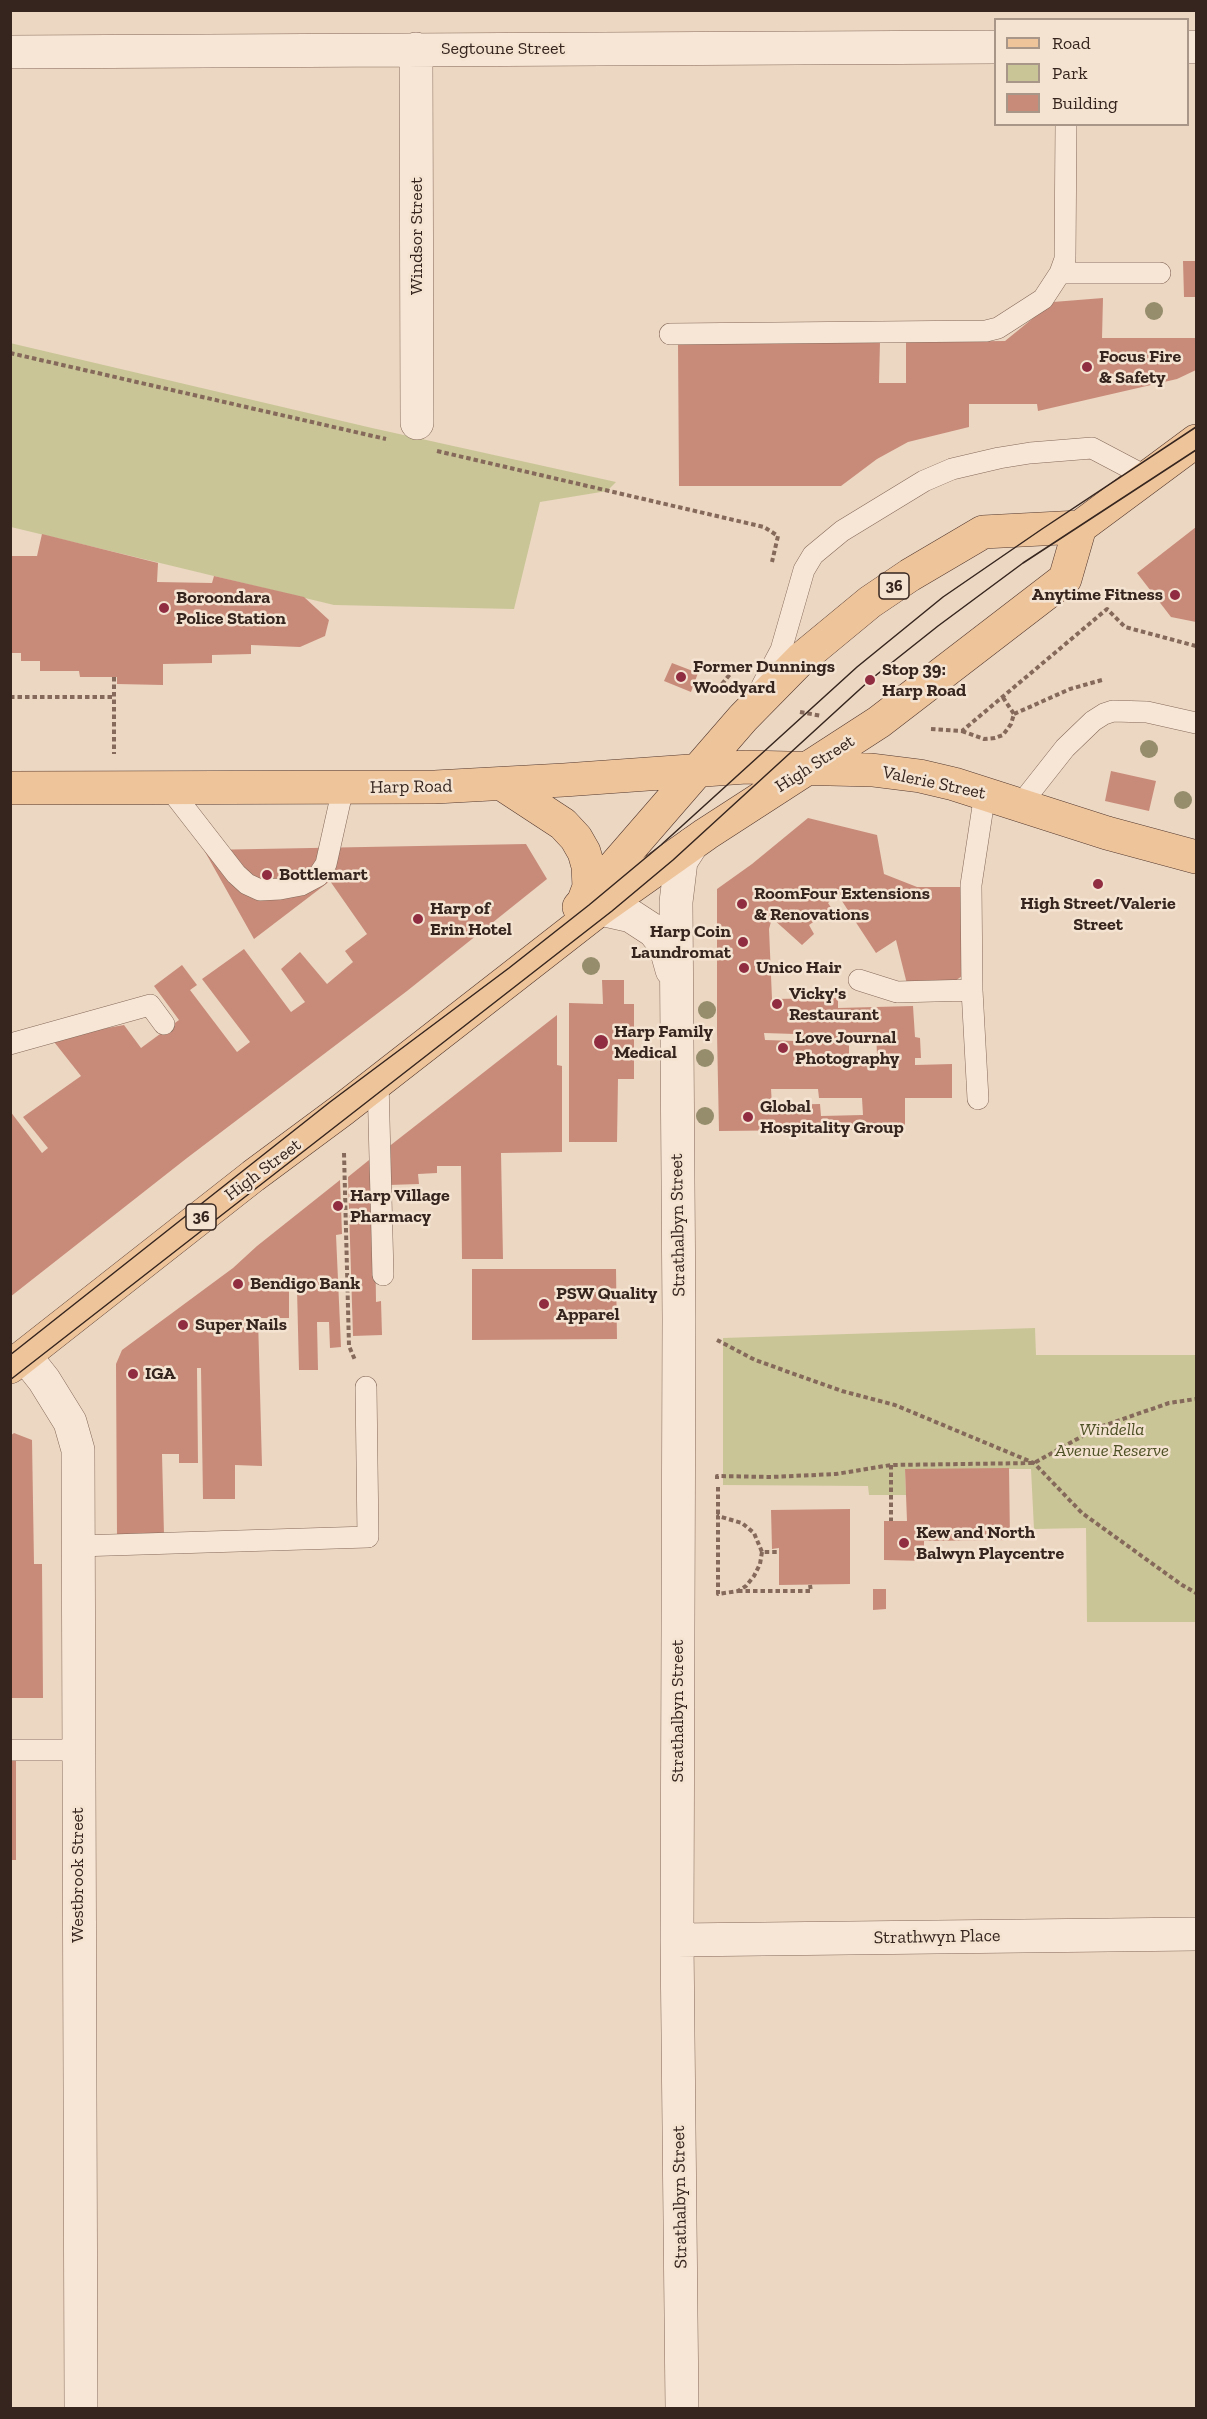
<!DOCTYPE html>
<style>
body{margin:0}
#map{position:relative;width:1207px;height:2419px;overflow:hidden;background:#ecd7c2;font-family:"Zilla Slab",serif}
canvas{display:block}
.frame{position:absolute;inset:0;border:12px solid #35251e;pointer-events:none}
.legend{position:absolute;left:994px;top:18px;width:195px;height:108px;box-sizing:border-box;background:#f4e3d1;border:2px solid #a89789;margin:0;padding:8px 10px;list-style:none;font-size:18px;color:#35251e}
.legend li{display:flex;align-items:center;gap:12px;height:30px}
.legend b{width:30px;border:2px solid #a89789}
</style>
<div id="map">
<canvas width="1207" height="2419"></canvas>
<div class="frame"></div>
<ul class="legend">
<li><b style="height:8px;background:#eec49b"></b>Road</li>
<li><b style="height:16px;background:#c9c597"></b>Park</li>
<li><b style="height:16px;background:#c88b7a"></b>Building</li>
</ul>
</div>
<script>
const c = document.querySelector('canvas').getContext('2d');
c.lineJoin = 'round';
function fill(path, color) { c.fillStyle = color; c.fill(path, 'evenodd'); }
const shape = rows => new Path2D(rows.map(r => 'M' + r).join(''));
function stroke(path, color, width, dash) { c.strokeStyle = color; c.lineWidth = width; c.lineCap = dash ? 'butt' : 'round'; c.setLineDash(dash || []); c.stroke(path); }
function label(font, color, halo, rows, align = 'center') {
  c.font = font + ' "Zilla Slab",serif'; c.lineWidth = 5; c.setLineDash([]); c.textBaseline = 'middle'; c.strokeStyle = halo; c.fillStyle = color; for (const [text, x, y, turn = 0] of rows) {
    c.save(); c.translate(x, y); c.rotate((+turn || 0) * Math.PI / 180); c.textAlign = isNaN(turn) ? turn : align; if (halo) c.strokeText(text, 0, 0); c.fillText(text, 0, 0); c.restore();
  }
}
fill(shape([
 [10,343,372,428,616,482,607,491,540,502,514,609,334,605,11,527],
 [1035,1328,1036,1355,1196,1355,1196,1622,1087,1622,1086,1528,1034,1529,1031,1469,905,1469,906,1495,869,1495,868,1486,723,1485,723,1338]
]), '#c9c597');
fill(shape([
 [1183,261,1196,261,1196,297,1184,297],
 [1103,298,1102,338,1196,338,1196,370,1177,379,1038,411,1037,404,969,404,969,427,908,442,877,459,841,486,679,486,678,343,880,342,879,383,906,383,906,342,1005,341,1053,302],
 [1196,527,1196,622,1171,617,1137,573],
 [42,534,158,563,157,582,212,583,214,576,304,597,329,620,325,636,300,647,251,645,251,654,212,655,212,663,163,664,163,685,117,684,117,677,80,677,79,671,40,671,40,661,21,661,21,653,10,653,10,556,37,556],
 [672,663,698,673,691,692,664,681],
 [1111,771,1156,781,1149,811,1105,801],
 [808,818,877,835,884,874,917,887,961,887,962,976,951,984,907,984,896,940,876,953,838,895,828,903,832,909,809,925,814,934,802,945,772,918,769,929,772,999,838,998,838,1008,913,1006,915,1037,920,1038,921,1058,915,1058,915,1065,952,1064,952,1098,905,1098,905,1129,719,1131,717,1034,717,889,752,864],
 [876,1032,877,1055,849,1055,849,1033],
 [764,1033,795,1034,796,1041,765,1040],
 [771,1089,818,1089,819,1098,862,1098,863,1115,821,1116,820,1104,772,1105],
 [526,844,547,879,407,991,187,1158,10,1297,10,1224,12,1223,10,1220,10,1111,42,1153,48,1148,23,1117,81,1076,51,1038,124,1025,141,1048,179,1020,154,986,182,965,197,985,190,990,237,1052,250,1042,202,979,244,949,291,1012,305,1002,281,969,300,952,327,984,353,962,345,951,367,934,330,881,254,939,204,850],
 [602,980,624,980,624,1004,634,1004,634,1079,618,1079,617,1142,569,1142,569,1003,603,1004],
 [557,1015,557,1065,562,1066,562,1152,501,1153,503,1259,462,1259,461,1166,437,1166,437,1173,418,1174,419,1184,389,1185,387,1148],
 [374,1156,376,1302,381,1301,382,1335,353,1336,348,1177],
 [340,1180,342,1234,336,1235,341,1347,330,1348,329,1322,317,1322,318,1370,299,1370,297,1289,289,1289,289,1318,258,1318,262,1466,235,1465,235,1499,203,1499,201,1368,197,1368,198,1463,179,1463,179,1454,162,1454,164,1535,117,1536,116,1364,122,1350,233,1268,257,1246],
 [472,1269,616,1269,617,1339,472,1340],
 [14,1433,32,1440,34,1564,42,1564,43,1698,10,1698,10,1436],
 [1009,1468,1010,1540,924,1541,924,1561,884,1560,884,1521,907,1521,905,1469],
 [850,1509,850,1584,779,1585,779,1548,772,1549,771,1510],
 [873,1589,886,1589,886,1609,873,1610],
 [16,1757,16,1860,10,1860,10,1758]
]), '#c88b7a');
const service = shape([
 [1060,273,1160,273],
 [670,334,986,331,998,328,1043,299,1060,273,1065,259,1066,124],
 [762,686,781,650,804,570,813,555,842,531,924,481,952,469,999,458,1030,453,1092,448,1147,477],
 [170,789,236,874,247,884,260,890,280,889,301,885,318,876,326,864,343,788],
 [1020,805,1065,748,1093,721,1104,714,1113,711,1147,712,1196,723],
 [859,980,897,992,972,990],
 [10,1044,150,1005,164,1024],
 [378,1081,383,1275],
 [978,1099,972,990,971,885,985,793],
 [78,1546,368,1537,366,1387],
 [10,1750,78,1750]
]);
const minor = shape([
 [1188,47,1196,47],
 [416,49,417,423],
 [10,52,996,47],
 [600,909,631,916,654,931,665,945,672,970],
 [25,1356,44,1380,70,1422,78,1450,81,2408],
 [677,1940,1196,1934],
 [682,2408,677,1940,679,1319,676,902,681,861,692,844]
]);
const primary = shape([
 [502,784,563,824,576,838,584,852,588,866,589,887,583,903],
 [10,788,435,787,564,780,746,767,872,770,920,776,954,784,1107,833,1196,857],
 [579,907,743,718,801,659,870,602,910,575,983,532,1080,527,1196,441],
 [10,1367,253,1176,342,1110,600,909,706,834,879,722,1065,579,1080,527]
]);
stroke(service, '#85695a', 22);
stroke(minor, '#85695a', 34);
stroke(primary, '#53382e', 34);
stroke(shape([
 [10,353,386,439],
 [437,451,764,527,778,536,772,562],
 [114,677,114,754],
 [722,684,734,669],
 [10,697,115,697],
 [800,712,822,716],
 [1014,714,1070,689,1102,680],
 [931,729,962,731,1107,609,1125,627,1196,646],
 [962,731,984,739,995,738,1003,735,1011,724,1014,714,1002,696],
 [344,1153,349,1346,355,1360],
 [717,1340,755,1360,842,1391,895,1405,1034,1463,1082,1513,1182,1585,1196,1593],
 [891,1465,891,1521],
 [717,1479,717,1476,771,1477,836,1474,891,1465,1034,1463,1097,1428,1169,1403,1196,1399],
 [718,1487,718,1516],
 [762,1552,760,1564,754,1576,746,1586,738,1591,718,1594,718,1516,742,1523,754,1533,762,1552,779,1552],
 [738,1591,811,1591,810,1585]
]), '#85695a', 4, [4.5, 3]);
stroke(service, '#f7e6d5', 21);
stroke(minor, '#f7e6d5', 33);
stroke(primary, '#eec49b', 33);
stroke(shape([
 [10,1355,330,1102,509,968,589,905,661,845,857,667,943,597,1042,529,1196,427],
 [10,1380,612,911,673,860,870,680,938,626,1023,563,1196,450]
]), '#35251e', 1.5);
c.fillStyle = '#958d6c';
for (const [x, y] of [
 [1154,311],
 [1149,749],
 [1183,800],
 [591,966],
 [707,1010],
 [705,1058],
 [705,1116]
]) { c.beginPath(); c.arc(x, y, 9, 0, 2 * Math.PI); c.fill(); }
for (const [x, y, r, color] of [
 [1087,367,6,"#912d41"],
 [1175,595,6,"#912d41"],
 [164,608,6,"#912d41"],
 [681,677,6,"#912d41"],
 [870,680,6,"#912d41"],
 [267,875,6,"#912d41"],
 [1098,884,6,"#912d41"],
 [742,904,6,"#912d41"],
 [418,919,6,"#912d41"],
 [743,942,6,"#912d41"],
 [744,968,6,"#912d41"],
 [777,1004,6,"#912d41"],
 [601,1042,8,"#912d41"],
 [783,1048,6,"#912d41"],
 [748,1117,6,"#912d41"],
 [338,1206,6,"#912d41"],
 [238,1284,6,"#912d41"],
 [544,1304,6,"#912d41"],
 [183,1325,6,"#912d41"],
 [133,1374,6,"#912d41"],
 [904,1543,6,"#912d41"]
]) { const dot = new Path2D(); dot.arc(x, y, r, 0, 2 * Math.PI); c.fillStyle = color; c.fill(dot); stroke(dot, '#f4e3d1', 2); }
for (const [x, y, w] of [
 [894,586,30],
 [201,1217,30]
]) { const box = new Path2D(); box.roundRect(x - w / 2, y - 13, w, 26, 4.5); c.fillStyle = '#f4e3d1'; c.fill(box); stroke(box, '#35251e', 1.5); }
label('bold 16px', '#35251e', null, [
 ["36",894,586],
 ["36",201,1217]
]);
label('18px', '#35251e', '#f4e3d1', [
 ["Segtoune Street",503,49],
 ["Windsor Street",417,236,-90],
 ["High Street",815,764,-33],
 ["Valerie Street",934,783,12],
 ["Harp Road",411,787,-1],
 ["High Street",263,1170,-37],
 ["Strathalbyn Street",678,1225,-91],
 ["Strathalbyn Street",678,1711,-90],
 ["Westbrook Street",78,1875,-90],
 ["Strathwyn Place",937,1937,-1],
 ["Strathalbyn Street",680,2197,-91]
]);
label('bold 18px', '#35251e', '#f4e3d1', [
 ["Focus Fire",1099,357],
 ["& Safety",1099,378],
 ["Anytime Fitness",1163,595,"right"],
 ["Boroondara",176,598],
 ["Police Station",176,619],
 ["Former Dunnings",693,667],
 ["Woodyard",693,688],
 ["Stop 39:",882,670],
 ["Harp Road",882,691],
 ["Bottlemart",279,875],
 ["RoomFour Extensions",754,894],
 ["& Renovations",754,915],
 ["High Street/Valerie",1098,904,"center"],
 ["Street",1098,925,"center"],
 ["Harp of",430,909],
 ["Erin Hotel",430,930],
 ["Harp Coin",731,932,"right"],
 ["Laundromat",731,953,"right"],
 ["Unico Hair",756,968],
 ["Vicky's",789,994],
 ["Restaurant",789,1015],
 ["Harp Family",614,1032],
 ["Medical",614,1053],
 ["Love Journal",795,1038],
 ["Photography",795,1059],
 ["Global",760,1107],
 ["Hospitality Group",760,1128],
 ["Harp Village",350,1196],
 ["Pharmacy",350,1217],
 ["Bendigo Bank",250,1284],
 ["PSW Quality",556,1294],
 ["Apparel",556,1315],
 ["Super Nails",195,1325],
 ["IGA",145,1374],
 ["Kew and North",916,1533],
 ["Balwyn Playcentre",916,1554]
], 'left');
label('italic 18px', '#4e5125', '#f4e3d1', [
 ["Windella",1112,1430],
 ["Avenue Reserve",1112,1451]
]);
</script>
